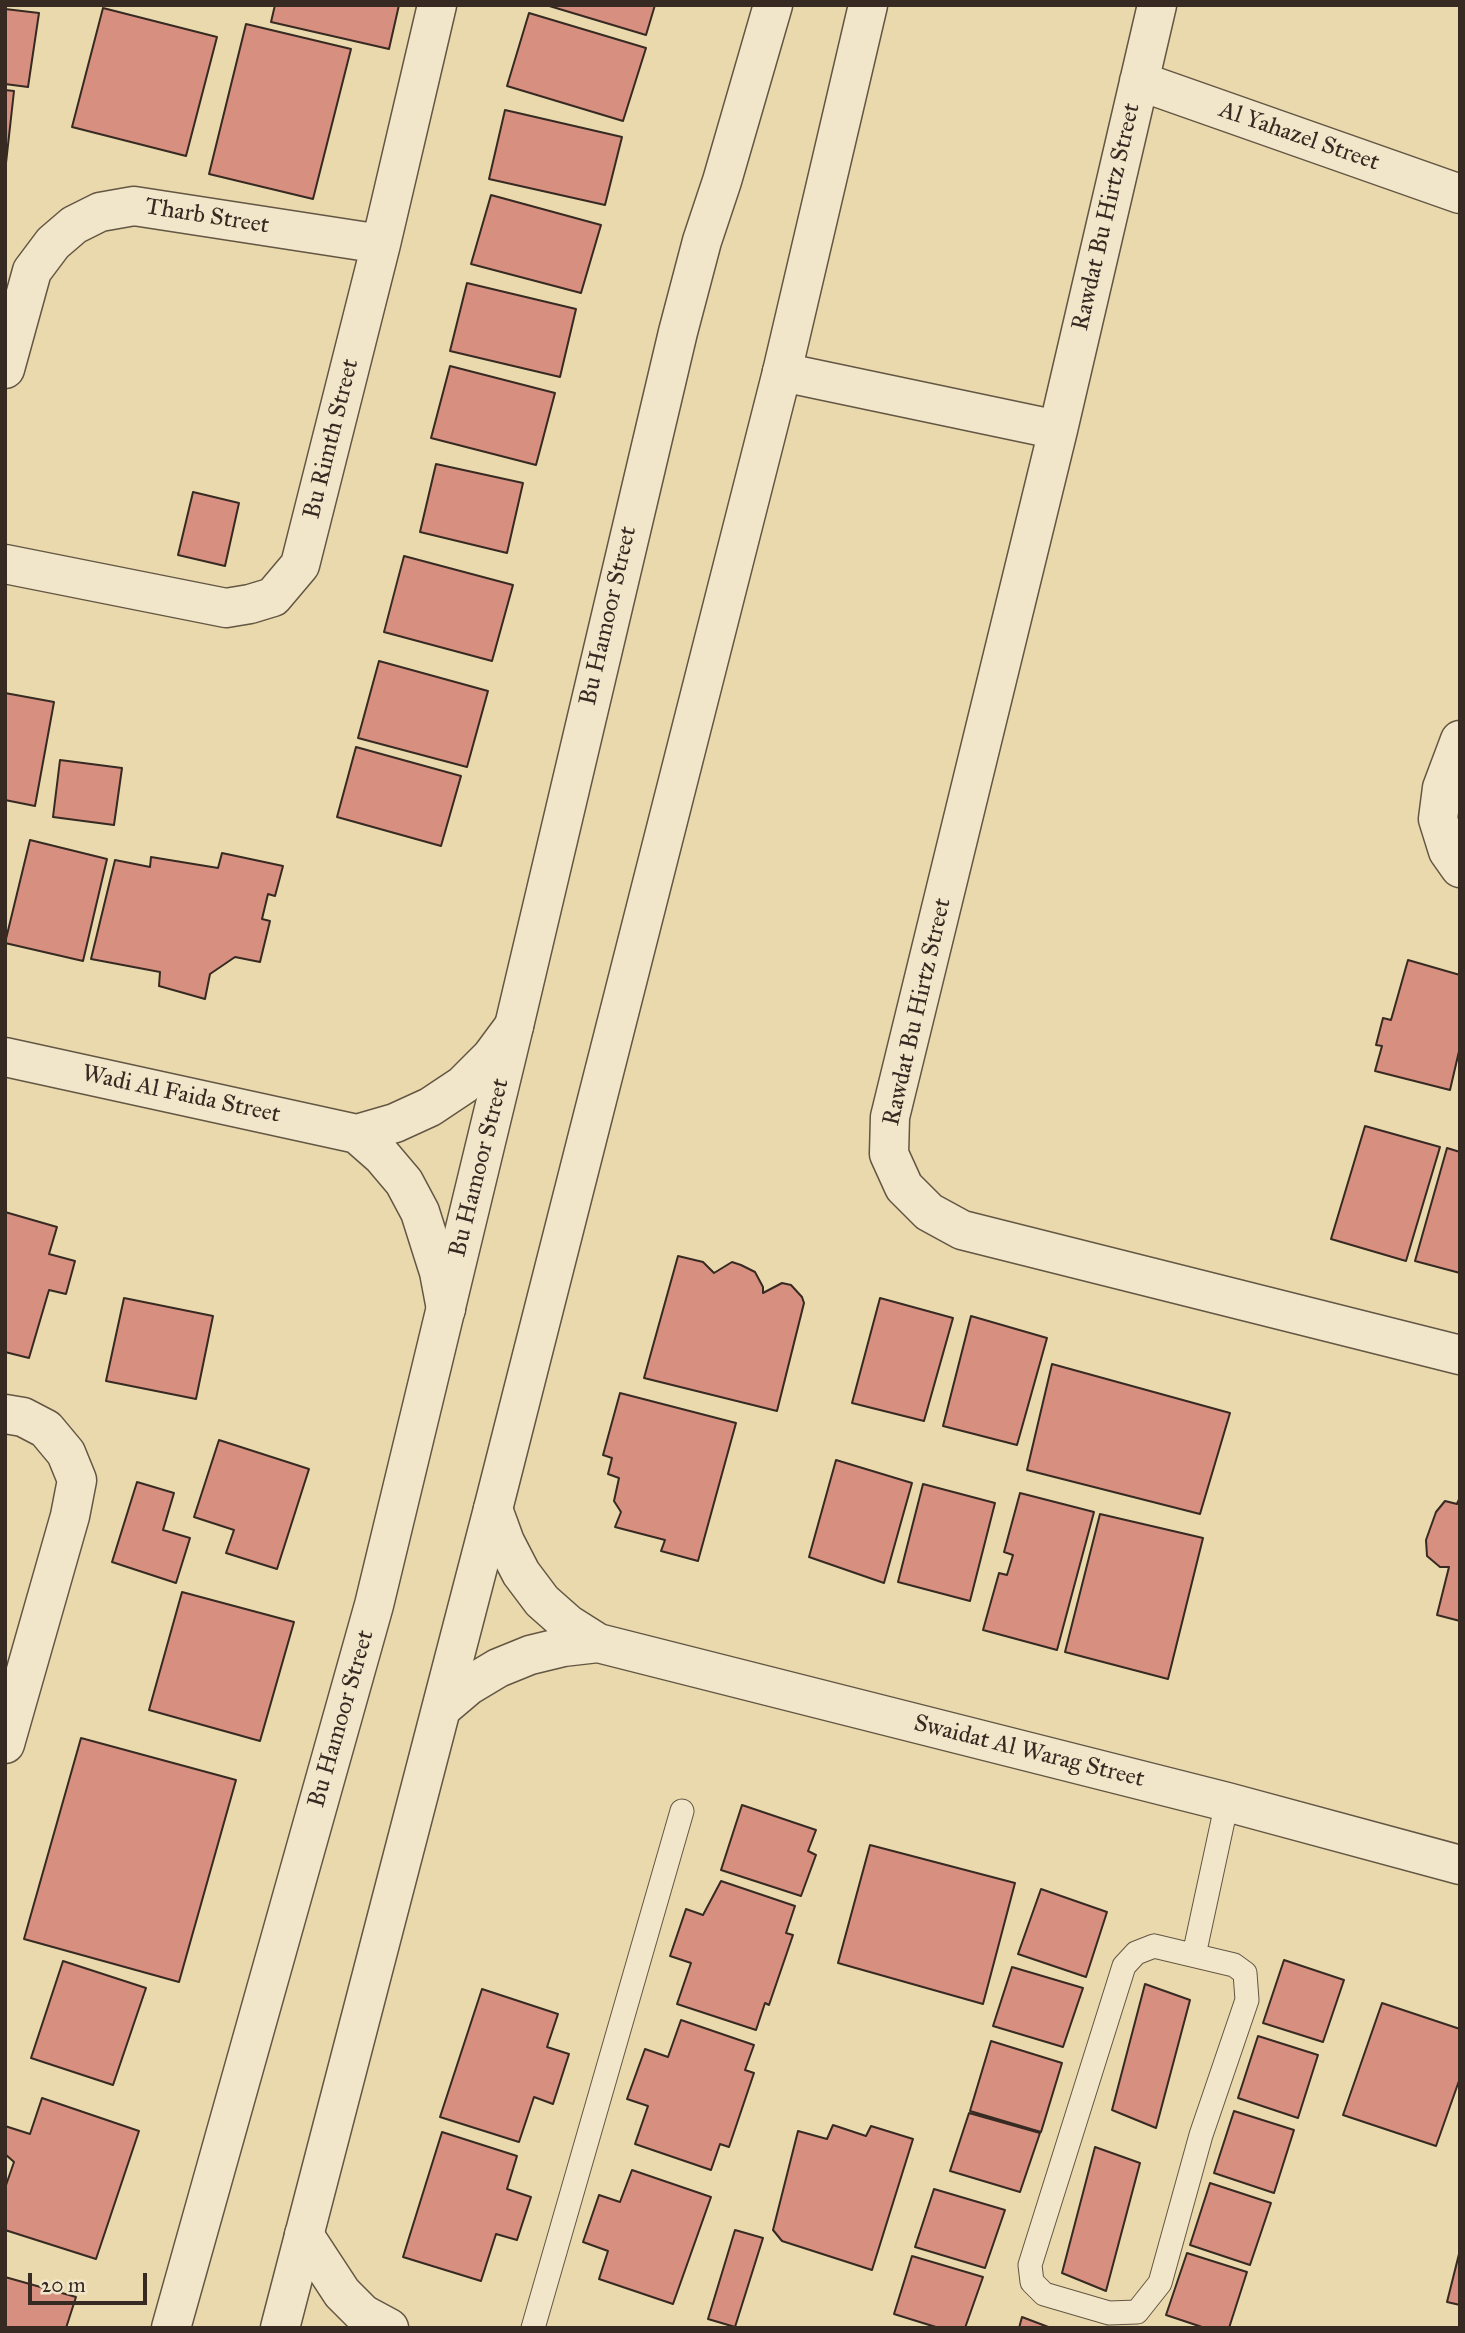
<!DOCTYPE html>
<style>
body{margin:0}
#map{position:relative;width:1465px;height:2333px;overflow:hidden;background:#ead9ac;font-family:"IM FELL Great Primer",serif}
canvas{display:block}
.frame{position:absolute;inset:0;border:7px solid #362a22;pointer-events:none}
.scale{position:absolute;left:28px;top:2273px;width:119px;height:32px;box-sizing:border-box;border:4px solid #362a22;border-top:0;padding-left:9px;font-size:21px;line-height:24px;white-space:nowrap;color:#362a22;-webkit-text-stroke:5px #f1e6c9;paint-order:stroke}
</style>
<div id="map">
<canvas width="1465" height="2333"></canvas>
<div class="frame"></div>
<div class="scale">20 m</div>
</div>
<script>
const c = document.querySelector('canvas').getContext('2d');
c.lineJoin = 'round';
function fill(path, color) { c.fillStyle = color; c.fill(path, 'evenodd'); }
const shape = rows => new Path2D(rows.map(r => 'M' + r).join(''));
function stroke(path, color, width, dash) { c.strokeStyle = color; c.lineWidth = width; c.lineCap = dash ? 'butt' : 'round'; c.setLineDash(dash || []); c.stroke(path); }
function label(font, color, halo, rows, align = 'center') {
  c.font = font + ' "IM FELL Great Primer",serif'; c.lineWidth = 5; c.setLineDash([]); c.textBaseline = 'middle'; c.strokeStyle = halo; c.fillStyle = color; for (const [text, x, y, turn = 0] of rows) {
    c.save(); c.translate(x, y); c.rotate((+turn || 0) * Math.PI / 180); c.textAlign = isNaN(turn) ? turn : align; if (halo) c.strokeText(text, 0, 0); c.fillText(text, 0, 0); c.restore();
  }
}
const building = shape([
 [275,5,399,5,389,49,271,22,275,5],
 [546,5,655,5,646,35,546,5],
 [103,8,217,37,186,156,72,127,103,8],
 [5,9,39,13,28,87,5,84,5,9],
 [529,13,646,48,623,121,507,86,529,13],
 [246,24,351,49,313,199,209,174,246,24],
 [5,90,14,91,6,163,5,163,5,90],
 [505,110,622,137,605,205,489,179,505,110],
 [491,195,601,225,581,293,471,264,491,195],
 [467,283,576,309,560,377,450,351,467,283],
 [450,366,555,393,536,465,431,438,450,366],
 [436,464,523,483,507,553,420,532,436,464],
 [193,492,239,503,225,566,178,555,193,492],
 [404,556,513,585,492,661,384,632,404,556],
 [379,661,488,691,467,767,358,738,379,661],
 [5,693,54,702,35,806,5,800,5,693],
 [356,747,461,776,441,846,337,817,356,747],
 [60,760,122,768,114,825,53,817,60,760],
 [30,840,107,859,83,961,5,943,30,840],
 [222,853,283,866,275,896,268,894,262,919,270,921,260,962,235,957,210,974,205,999,159,986,160,972,91,959,115,860,150,867,151,857,218,868,222,853],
 [1408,960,1460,975,1460,1047,1450,1090,1375,1071,1382,1046,1376,1045,1383,1018,1391,1020,1408,960],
 [1365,1126,1440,1147,1406,1261,1331,1239,1365,1126],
 [1447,1148,1460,1152,1460,1273,1415,1261,1447,1148],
 [5,1212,57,1227,49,1254,75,1261,66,1294,49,1290,29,1358,5,1352,5,1212],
 [678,1256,703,1262,714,1273,732,1262,741,1265,755,1272,763,1287,763,1293,782,1283,791,1285,802,1297,804,1303,777,1411,644,1378,678,1256],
 [124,1298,213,1316,196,1399,106,1381,124,1298],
 [880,1298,953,1318,924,1421,852,1403,880,1298],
 [971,1316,1047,1338,1017,1445,943,1426,971,1316],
 [1052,1364,1230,1413,1200,1514,1027,1470,1052,1364],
 [620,1393,736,1423,698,1561,661,1551,665,1540,615,1527,621,1512,614,1501,619,1478,608,1474,612,1458,603,1455,620,1393],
 [219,1440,309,1469,277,1569,226,1553,234,1530,194,1517,219,1440],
 [836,1460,912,1483,884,1583,809,1557,836,1460],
 [137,1482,174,1493,163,1530,190,1538,176,1583,112,1562,137,1482],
 [923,1484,995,1503,970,1601,898,1582,923,1484],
 [1020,1493,1094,1512,1057,1650,983,1630,999,1573,1007,1575,1013,1555,1004,1552,1020,1493],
 [1460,1497,1460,1621,1437,1615,1449,1567,1440,1567,1427,1556,1426,1540,1436,1512,1445,1501,1457,1504,1460,1497],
 [1100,1514,1203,1538,1168,1679,1065,1652,1100,1514],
 [182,1592,294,1622,260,1741,149,1710,182,1592],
 [81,1738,236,1780,179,1982,24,1939,81,1738],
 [742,1805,816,1830,808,1851,816,1855,801,1896,721,1870,742,1805],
 [870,1845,1015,1883,983,2004,838,1963,870,1845],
 [721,1881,795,1906,786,1933,793,1935,769,2005,765,2003,756,2030,677,2004,691,1963,670,1956,686,1909,703,1915,721,1881],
 [1041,1889,1107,1912,1086,1977,1018,1954,1041,1889],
 [1284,1960,1344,1980,1323,2042,1263,2023,1284,1960],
 [63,1961,146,1988,113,2085,31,2058,63,1961],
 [1012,1967,1083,1988,1063,2047,993,2026,1012,1967],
 [1145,1984,1190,2000,1156,2128,1112,2110,1145,1984],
 [482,1989,558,2014,547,2047,569,2054,553,2104,534,2097,519,2142,440,2117,482,1989],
 [1382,2003,1460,2029,1460,2078,1436,2146,1343,2115,1382,2003],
 [681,2020,754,2045,745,2070,754,2073,729,2147,720,2144,711,2170,635,2144,648,2106,627,2099,645,2049,668,2057,681,2020],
 [1258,2036,1318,2055,1298,2118,1238,2098,1258,2036],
 [991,2041,1062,2063,1041,2132,970,2111,991,2041],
 [42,2098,139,2131,96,2259,5,2230,5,2188,14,2162,5,2154,5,2126,30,2134,42,2098],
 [1234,2111,1294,2130,1274,2193,1214,2173,1234,2111],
 [969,2113,1040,2133,1020,2192,950,2171,969,2113],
 [833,2125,866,2136,871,2126,913,2139,872,2270,782,2241,773,2230,798,2131,827,2139,833,2125],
 [442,2132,517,2156,507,2189,531,2197,517,2240,496,2234,481,2281,403,2257,442,2132],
 [1095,2147,1140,2163,1106,2291,1062,2273,1095,2147],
 [632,2170,711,2197,673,2304,599,2279,608,2251,583,2242,599,2195,620,2202,632,2170],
 [1210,2183,1271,2203,1250,2265,1190,2245,1210,2183],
 [934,2189,1005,2210,985,2268,915,2247,934,2189],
 [735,2230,763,2238,735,2327,708,2319,735,2230],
 [1460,2250,1460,2305,1447,2302,1460,2250],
 [1187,2253,1247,2272,1229,2328,1205,2328,1166,2315,1187,2253],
 [912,2256,983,2277,965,2328,939,2328,894,2314,912,2256],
 [5,2277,76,2297,66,2328,5,2328,5,2277],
 [1022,2317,1051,2328,1019,2328,1022,2317]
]);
fill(building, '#d78f7f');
stroke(building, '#362a22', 2);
const service = shape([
 [1154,1946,1234,1965,1245,1973,1247,2000,1201,2135,1160,2283,1137,2312,1109,2313,1044,2294,1032,2282,1030,2265,1124,1966,1136,1953,1154,1946],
 [1194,1955,1227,1802],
 [533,2328,682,1811]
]);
const minor = shape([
 [1157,5,1058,430,890,1117,889,1154,904,1187,929,1212,962,1230,1460,1355],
 [1139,81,1460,194],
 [5,369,32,271,53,243,74,225,100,212,134,206,381,244],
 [782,372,1058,430],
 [5,564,226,608,250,604,273,597,300,565,381,244,437,5],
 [1460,740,1442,788,1438,819,1448,851,1460,868],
 [5,1057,357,1134,395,1123,430,1107,463,1085,491,1057,514,1026],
 [357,1134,382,1156,404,1182,420,1212,439,1272,446,1309],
 [5,1414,23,1417,46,1429,66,1453,77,1480,70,1516,5,1744],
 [493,1509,505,1542,521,1573,542,1601,568,1624,598,1643,1227,1802,1460,1865],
 [442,1708,468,1686,498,1668,530,1655,563,1647,598,1643],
 [304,2235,342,2293,363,2314,389,2328]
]);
const tertiary = shape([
 [171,2328,374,1605,514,1026,678,332,702,241,722,181,773,5],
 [280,2328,493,1509,782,372,868,5]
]);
stroke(service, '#635644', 25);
stroke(minor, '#635644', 41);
stroke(tertiary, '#635644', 41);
stroke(service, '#f1e6c9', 23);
stroke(minor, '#f1e6c9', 38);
stroke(tertiary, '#f1e6c9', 38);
label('24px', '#362a22', '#f1e6c9', [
 ["Al Yahazel Street",1299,137,19],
 ["Tharb Street",207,217,9],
 ["Rawdat Bu Hirtz Street",1107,217,-77],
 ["Bu Rimth Street",332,439,-76],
 ["Bu Hamoor Street",609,616,-77],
 ["Rawdat Bu Hirtz Street",918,1012,-77],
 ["Wadi Al Faida Street",181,1095,12],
 ["Bu Hamoor Street",480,1168,-76],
 ["Bu Hamoor Street",342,1719,-74],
 ["Swaidat Al Warag Street",1029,1752,14]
]);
</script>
